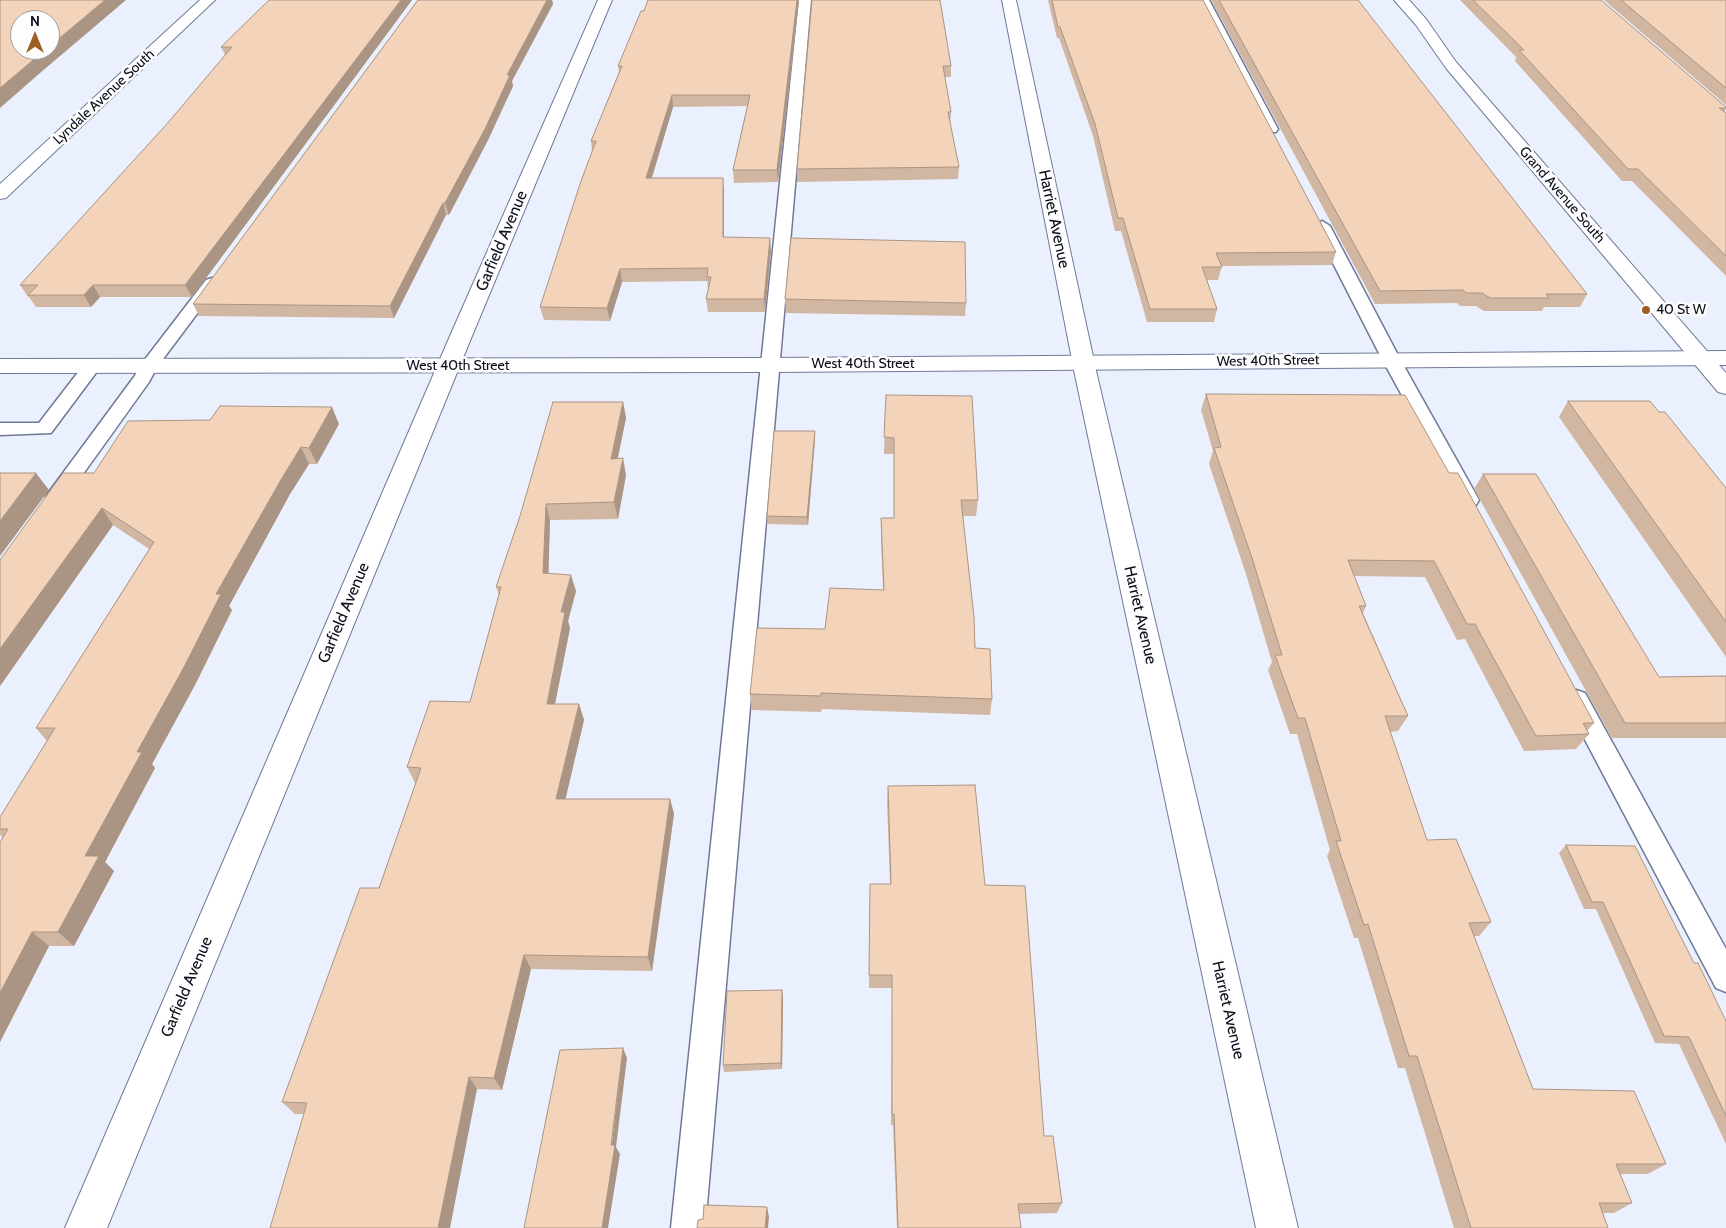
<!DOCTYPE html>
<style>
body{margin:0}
#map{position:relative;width:1726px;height:1228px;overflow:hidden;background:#ebf0fe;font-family:Cabin,sans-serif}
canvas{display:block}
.north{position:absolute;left:10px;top:10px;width:50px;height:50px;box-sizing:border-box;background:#fdfdfd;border:1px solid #9c9da2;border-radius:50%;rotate:0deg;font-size:14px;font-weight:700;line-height:20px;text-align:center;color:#0b0e1a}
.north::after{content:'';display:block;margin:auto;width:18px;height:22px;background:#9c6023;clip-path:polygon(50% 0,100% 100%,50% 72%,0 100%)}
</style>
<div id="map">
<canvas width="1726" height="1228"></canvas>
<div class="north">N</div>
</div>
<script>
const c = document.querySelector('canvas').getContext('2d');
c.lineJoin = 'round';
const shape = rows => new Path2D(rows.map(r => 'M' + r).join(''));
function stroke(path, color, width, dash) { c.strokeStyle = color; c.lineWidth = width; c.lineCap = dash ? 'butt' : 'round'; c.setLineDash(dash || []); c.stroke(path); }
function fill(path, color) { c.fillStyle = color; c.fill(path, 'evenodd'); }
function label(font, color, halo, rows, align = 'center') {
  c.font = font + ' Cabin,sans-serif'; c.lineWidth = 5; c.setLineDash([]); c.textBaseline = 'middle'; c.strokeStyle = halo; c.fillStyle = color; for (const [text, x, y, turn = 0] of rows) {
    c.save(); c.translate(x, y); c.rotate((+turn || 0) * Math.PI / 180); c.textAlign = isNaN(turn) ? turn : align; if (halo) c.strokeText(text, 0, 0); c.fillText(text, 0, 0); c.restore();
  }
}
const lane = shape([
 [799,0,811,0,705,1228,671,1228,799,0],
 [1197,0,1209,0,1278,129,1276,132,1266,132,1264,129,1197,0],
 [1322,221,1330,226,1400,359,1479,500,1476,505,1469,507,1462,505,1382,359,1314,226,1322,221],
 [212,278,218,280,220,283,157,367,149,382,63,502,56,504,49,502,46,497,49,492,134,377,143,362,206,280,212,278],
 [92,361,98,362,101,366,51,433,0,435,0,423,39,423,86,362,92,361],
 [1576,690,1585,693,1726,949,1726,992,1716,988,1564,700,1567,693,1576,690]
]);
const street = shape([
 [598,0,612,0,472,336,107,1228,65,1228,450,336,598,0],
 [1002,0,1016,0,1097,375,1298,1228,1256,1228,1075,375,1002,0],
 [1394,0,1409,0,1426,19,1456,62,1726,373,1726,394,1718,392,1446,68,1416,25,1394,0]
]);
const secondary = shape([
 [200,0,215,0,6,198,0,199,0,184,200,0],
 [1726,351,1726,365,770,372,0,373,0,359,770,358,1726,351]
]);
stroke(lane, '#707a98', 3);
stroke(street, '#707a98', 2);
stroke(secondary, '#707a98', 2);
fill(lane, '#fff');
fill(street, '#fff');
fill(secondary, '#fff');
fill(shape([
 [269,0,412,0,192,297,100,297,91,307,36,307,29,297,28,297,20,285,166,125,225,55,221,47],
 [418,0,552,0,553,4,512,81,513,86,488,140,449,215,446,215,394,318,199,316,193,304],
 [648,0,799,0,778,182,734,183,733,170,747,106,673,107,652,178,724,191,724,237,771,250,765,312,708,312,706,299,708,289,707,281,622,282,610,321,544,320,540,307,592,151,591,141,619,72,618,66,644,11],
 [812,0,951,66,951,77,945,77,951,112,950,124,959,167,958,179,797,182,797,169],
 [1048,0,1203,0,1336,252,1332,265,1222,266,1218,280,1207,280,1217,309,1214,322,1147,322,1121,231,1115,231,1093,136,1059,38,1057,38],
 [1211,0,1358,0,1587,294,1580,307,1544,307,1542,311,1484,311,1476,306,1460,306,1457,303,1375,304],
 [1460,0,1601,0,1726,107,1726,109,1724,112,1726,113,1726,276,1632,181,1622,181,1515,61,1516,57],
 [1604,0,1726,0,1726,105],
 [785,299,966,303,965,316,786,313],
 [1206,394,1449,473,1594,723,1587,731,1589,734,1576,749,1524,751,1465,639,1457,640,1425,577,1354,576,1366,606,1363,613,1408,716,1398,731,1390,732,1427,840,1491,922,1479,936,1474,936,1533,1089,1666,1164,1648,1174,1620,1174,1632,1203,1614,1213,1602,1213,1608,1228,1454,1228,1405,1068,1398,1068,1358,938,1354,938,1327,856,1330,850,1297,734,1290,734,1268,670,1272,662,1246,574,1209,464,1213,451,1201,410],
 [886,395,978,500,976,516,963,516,975,648,992,699,990,715,822,709,821,712,752,710,750,694,825,629,883,590,881,535,881,518,894,518,894,454,884,454],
 [1568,401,1659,412,1726,488,1726,657,1559,417],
 [623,402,626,418,618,458,626,475,618,519,550,520,548,573,576,591,568,621,570,628,555,704,579,704,584,720,565,799,670,799,674,814,652,971,531,969,502,1090,477,1089,304,1114,295,1114,282,1102,379,888,416,783,415,783,407,767,470,702,499,595,496,587,520,516],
 [339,424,317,464,309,464,290,494,229,606,232,610,195,685,152,764,155,768,105,862,114,871,74,946,49,946,0,1042,3,838,0,835,0,817,47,741,36,728,149,549,113,525,0,686,0,560,94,473],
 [815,431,815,439,808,525,768,524,767,516],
 [1483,474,1659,677,1726,676,1726,738,1612,738,1474,489],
 [888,786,985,885,1044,1136,1062,1203,1057,1213,1019,1214,1021,1228,897,1228,893,1125,891,1125,892,988,869,988,870,884,890,884,887,801],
 [1566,845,1694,963,1726,1021,1726,1144,1679,1044,1655,1043,1596,909,1584,909,1559,853],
 [783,997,782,1069,724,1072,723,1065]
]), '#d1b6a1');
fill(shape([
 [105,0,126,0,40,73,0,108,0,88,45,50,50,50,50,46],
 [401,0,412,0,192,297,185,285],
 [547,0,552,0,553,4,512,81,513,86,488,140,449,215,445,203,507,75],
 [797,0,799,0,778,182,777,170],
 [672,95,673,107,648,190,646,178],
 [723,178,724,191,724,249,723,237],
 [443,203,446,215,394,318,390,306],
 [770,238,771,250,765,312,764,299],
 [620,269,622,282,610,321,607,308],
 [93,285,100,297,91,307,84,295],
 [623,402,626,418,614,475,611,459],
 [332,407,339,424,317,464,309,448],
 [815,431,815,439,808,525,807,517],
 [301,447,309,464,290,494,229,606,232,610,195,685,152,764,155,768,105,862,114,871,74,946,58,932,85,856,216,594,282,478],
 [623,458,626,475,618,519,614,502],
 [36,473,49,490,0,556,0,521],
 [546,504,550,520,548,589,543,573],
 [102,508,113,525,0,686,0,649],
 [571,575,576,591,568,621,570,628,552,719,547,704,561,612],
 [579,704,584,720,562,814,556,799],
 [670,799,674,814,652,971,648,957],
 [32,932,49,946,0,1042,0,993],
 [524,955,531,969,502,1090,494,1078],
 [782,990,783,997,782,1069,781,1063],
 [623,1048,627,1058,616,1147,620,1154,608,1228,602,1228],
 [469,1077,477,1089,450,1228,438,1228],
 [767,1207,769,1217,768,1228,765,1228]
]), '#aa9483');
const building = shape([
 [0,0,105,0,50,46,50,20,20,20,20,50,45,50,0,88,0,0],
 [269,0,401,0,185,285,93,285,84,295,28,295,38,285,20,285,166,125,232,47,221,47,269,0],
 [418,0,547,0,507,75,510,75,485,129,445,203,443,203,390,306,193,304,418,0],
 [648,0,797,0,777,170,733,170,750,95,672,95,646,178,723,178,723,237,770,238,764,299,706,299,711,277,707,277,708,268,620,269,607,308,540,307,581,181,596,141,591,141,622,66,618,66,641,11,644,11,648,0],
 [812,0,940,0,951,66,943,66,951,112,948,112,959,167,797,169,812,0],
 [1052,0,1203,0,1336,252,1216,253,1222,267,1202,267,1217,309,1150,309,1123,218,1118,218,1095,124,1060,27,1058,27,1052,0],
 [1219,0,1358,0,1587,294,1546,294,1549,298,1490,298,1482,293,1466,293,1463,290,1380,291,1219,0],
 [1473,0,1601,0,1726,107,1726,108,1719,108,1726,113,1726,256,1638,169,1628,169,1519,50,1524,50,1473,0],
 [1621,0,1726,0,1726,88,1621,0],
 [791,238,965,242,966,303,785,299,791,238],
 [1206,394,1405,395,1449,473,1458,473,1594,723,1583,723,1589,734,1536,736,1475,624,1467,624,1434,561,1348,560,1366,606,1359,606,1408,716,1385,716,1427,840,1456,839,1491,922,1469,923,1533,1089,1634,1091,1666,1164,1616,1164,1632,1203,1599,1203,1608,1228,1471,1228,1417,1056,1409,1056,1368,924,1364,925,1336,841,1341,841,1305,718,1298,718,1275,655,1282,655,1252,558,1214,448,1221,447,1206,394],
 [886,395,972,396,978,500,961,500,974,617,975,648,990,649,992,699,821,693,821,696,750,694,757,628,825,629,830,588,884,590,881,518,894,518,894,438,884,437,886,395],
 [1568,401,1650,401,1659,412,1665,412,1726,488,1726,622,1568,401],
 [553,402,623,402,611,459,623,458,614,502,546,504,543,573,571,575,561,612,565,612,547,704,579,704,556,799,670,799,648,957,524,955,494,1078,469,1077,438,1228,270,1228,307,1103,282,1102,360,888,379,888,421,768,407,767,430,701,470,702,501,587,496,587,520,516,553,402],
 [220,406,332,407,309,448,301,447,282,478,216,594,221,594,183,669,137,752,142,752,85,856,99,856,58,932,32,932,0,993,0,842,8,829,0,829,0,817,55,728,36,728,154,542,102,508,0,649,0,560,63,473,94,473,128,421,210,420,220,406],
 [774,431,815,431,807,517,767,516,774,431],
 [0,473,36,473,0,521,0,473],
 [1483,474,1536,474,1659,677,1726,676,1726,723,1625,723,1483,474],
 [975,785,985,885,1025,886,1044,1136,1053,1136,1062,1203,1018,1204,1021,1228,898,1228,894,1114,892,1114,892,975,869,975,870,884,891,884,888,786,975,785],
 [1566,845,1635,846,1694,963,1698,963,1726,1021,1726,1116,1689,1037,1664,1036,1603,902,1592,902,1566,845],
 [782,990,781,1063,723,1065,727,991,782,990],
 [623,1048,611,1145,615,1145,602,1228,524,1228,560,1050,623,1048],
 [704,1205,767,1207,765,1228,697,1228,698,1220,703,1219,704,1205]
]);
fill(building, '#f3d4bb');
stroke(building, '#aa9483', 1);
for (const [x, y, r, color] of [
 [1646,310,5,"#9c6023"]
]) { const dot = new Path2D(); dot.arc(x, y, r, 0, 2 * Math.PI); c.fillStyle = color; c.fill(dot); stroke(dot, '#fdfdfd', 2); }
label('14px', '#0b0e1a', '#fdfdfd', [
 ["Lyndale Avenue South",104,97,-43],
 ["Grand Avenue South",1562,195,49],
 ["West 40th Street",1268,361,-1],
 ["West 40th Street",863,364],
 ["West 40th Street",458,366]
]);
label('14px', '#0b0e1a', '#fdfdfd', [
 ["40 St W",1656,310]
], 'left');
label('16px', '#0b0e1a', '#fdfdfd', [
 ["Harriet Avenue",1054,219,78],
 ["Garfield Avenue",502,241,-67],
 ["Garfield Avenue",344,613,-67],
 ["Harriet Avenue",1140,615,77],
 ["Garfield Avenue",187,987,-67],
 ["Harriet Avenue",1228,1010,77]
]);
</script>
